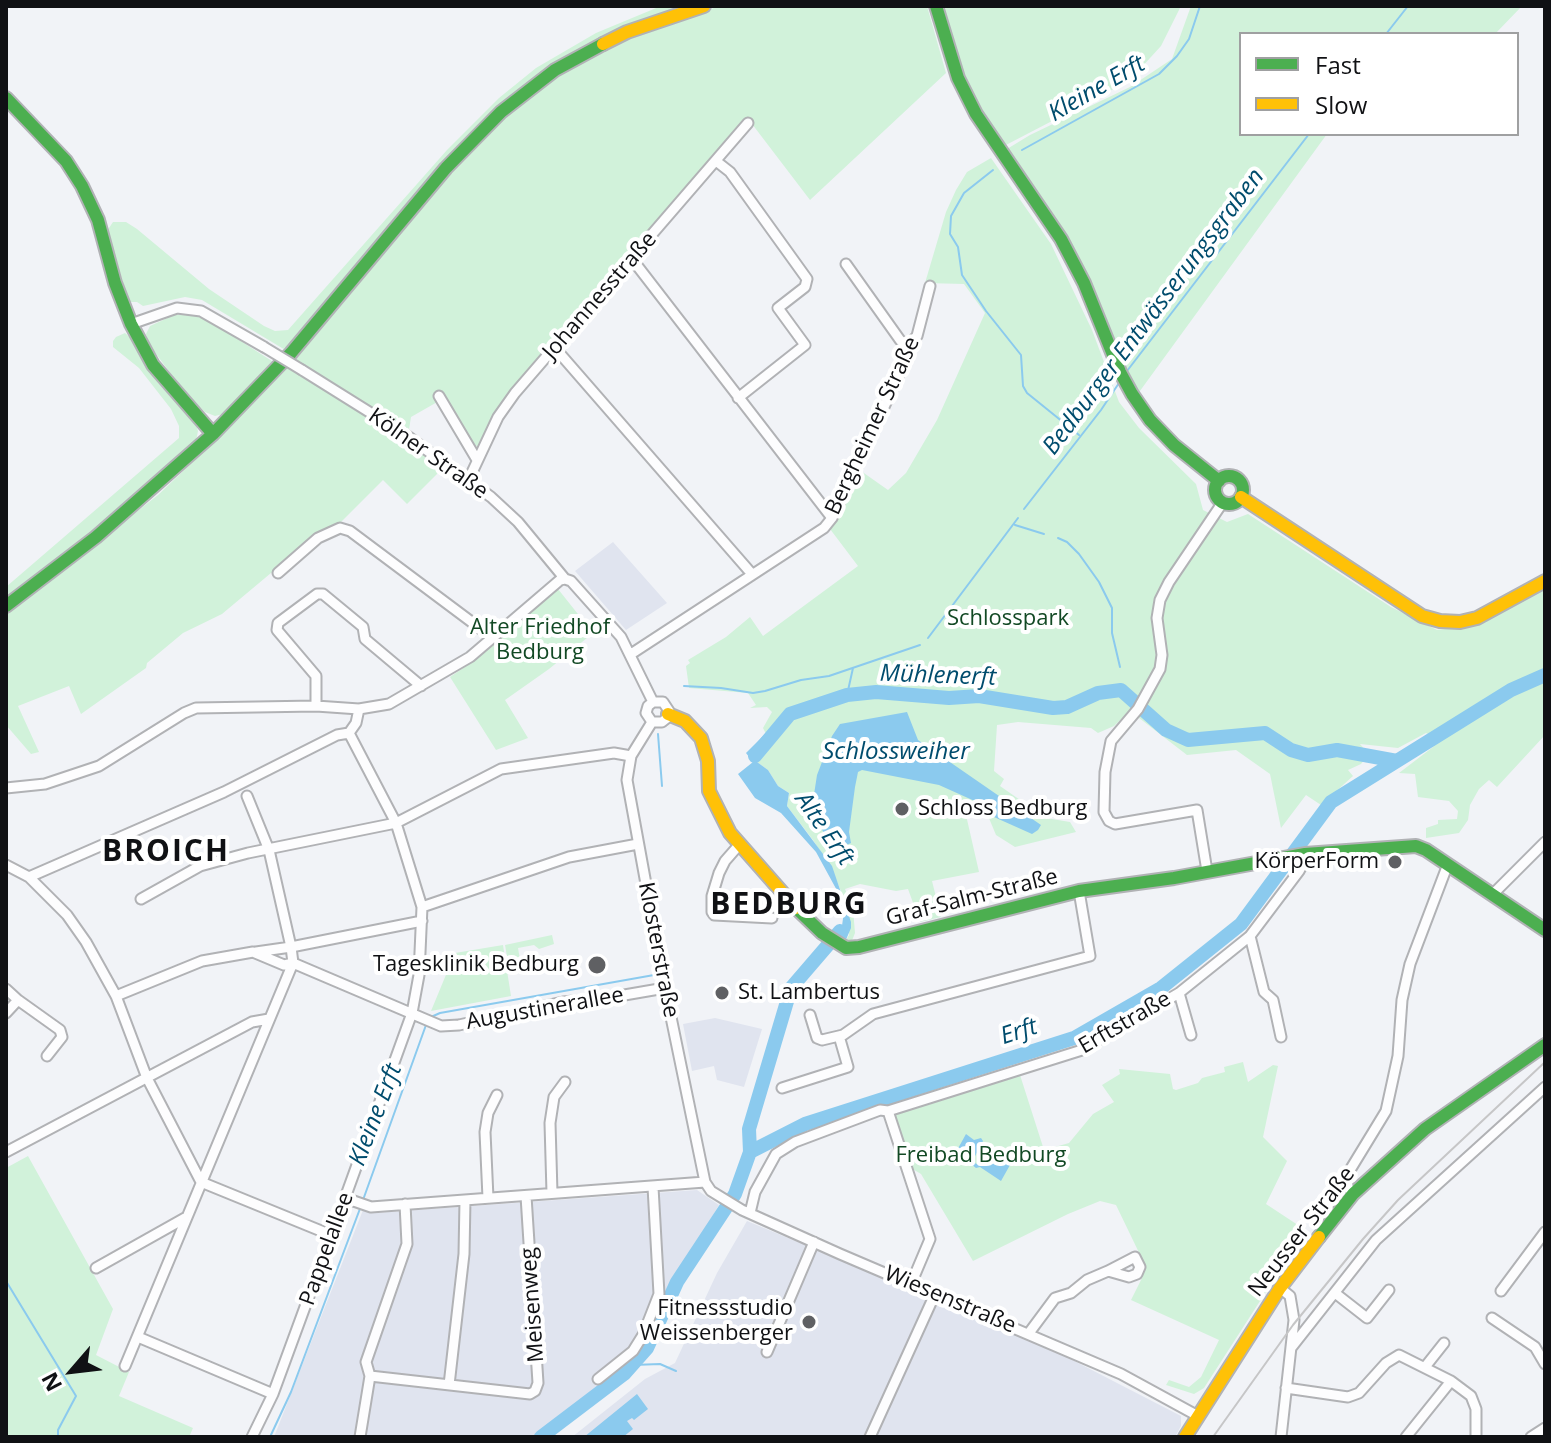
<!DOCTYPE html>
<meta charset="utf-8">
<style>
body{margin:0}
#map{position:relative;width:1551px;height:1443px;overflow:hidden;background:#f1f3f7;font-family:"Open Sans",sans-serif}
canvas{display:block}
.frame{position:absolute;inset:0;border:8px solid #101114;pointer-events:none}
.legend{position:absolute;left:1239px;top:32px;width:280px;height:104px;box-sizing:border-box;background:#fff;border:2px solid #9fa0a1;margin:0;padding:10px 14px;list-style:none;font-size:24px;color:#101114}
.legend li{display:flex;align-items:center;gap:16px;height:40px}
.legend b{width:40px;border:2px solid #9fa0a1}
.north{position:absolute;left:32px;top:1331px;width:80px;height:80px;-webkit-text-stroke:6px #fff;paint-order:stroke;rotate:242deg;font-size:22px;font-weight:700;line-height:32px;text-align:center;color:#101114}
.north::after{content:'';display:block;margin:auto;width:28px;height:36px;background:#101114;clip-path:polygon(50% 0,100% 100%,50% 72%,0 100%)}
</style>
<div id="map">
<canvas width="1551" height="1443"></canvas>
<div class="frame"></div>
<ul class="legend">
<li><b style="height:10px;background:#4caf50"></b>Fast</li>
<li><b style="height:10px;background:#ffc107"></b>Slow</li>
</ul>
<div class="north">N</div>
</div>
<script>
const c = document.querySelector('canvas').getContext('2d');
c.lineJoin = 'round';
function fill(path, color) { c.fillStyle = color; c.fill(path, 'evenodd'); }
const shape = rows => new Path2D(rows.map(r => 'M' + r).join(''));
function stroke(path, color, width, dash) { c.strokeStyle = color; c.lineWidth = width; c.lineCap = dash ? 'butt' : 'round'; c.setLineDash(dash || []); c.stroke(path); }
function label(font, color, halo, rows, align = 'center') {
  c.font = font + ' "Open Sans",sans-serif'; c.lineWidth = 8; c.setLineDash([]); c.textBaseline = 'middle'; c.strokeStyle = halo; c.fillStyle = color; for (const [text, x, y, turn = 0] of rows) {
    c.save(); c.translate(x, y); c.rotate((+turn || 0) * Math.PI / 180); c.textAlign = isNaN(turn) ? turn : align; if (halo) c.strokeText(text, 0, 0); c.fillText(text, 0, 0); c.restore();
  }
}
fill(shape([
 [613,542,667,603,626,630,575,571],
 [715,1018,762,1029,744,1087,717,1080,714,1066,692,1071,683,1024],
 [697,1190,719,1205,675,1280,642,1347,629,1363,565,1415,533,1437,274,1437,363,1210,375,1213],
 [747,1221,1024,1335,1181,1416,1181,1426,1175,1437,572,1437,645,1379,675,1363,717,1273]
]), '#e0e4ef');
fill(shape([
 [661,6,690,6,529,84,287,351,202,300,185,297,143,306,137,302,129,302,107,231,113,222,126,222,137,229,209,289,264,326,275,331,288,330,447,150,499,98,536,68,596,33],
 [720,6,927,6,946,73,810,200,749,120,521,378,494,414,478,448,439,401,411,417,407,442,442,469,407,504,383,480,341,522,314,537,222,614,183,633,147,663,146,668,81,714,69,686,18,706,39,752,31,754,6,725,6,613,158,495,216,440,295,357,434,190,497,121,561,71,625,37],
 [944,6,1181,6,1161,46,1129,81,1004,146,981,113,962,77],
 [1191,6,1522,6,1495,34,1241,34,1241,134,1327,134,1137,395,1125,372,1089,280,1067,236,1007,149,1030,135,1130,87,1172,59],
 [991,158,1051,244,1092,330,1119,402,1139,428,1196,484,1203,510,1227,522,1248,514,1391,607,1437,630,1476,625,1545,586,1545,735,1497,787,1489,780,1479,789,1470,805,1468,820,1459,833,1426,838,1426,828,1438,824,1438,820,1457,819,1458,811,1449,801,1418,797,1415,774,1399,773,1433,747,1438,739,1426,733,1398,748,1360,744,1367,752,1366,758,1361,764,1348,770,1353,776,1321,805,1306,795,1281,828,1270,774,1236,750,1187,755,1130,711,1114,726,1098,733,1091,728,1018,722,997,725,994,771,1004,779,1000,786,1046,818,1070,822,1076,832,1015,847,996,835,986,811,966,815,979,872,932,881,941,917,920,922,908,889,896,891,860,884,845,889,853,909,855,933,851,943,845,942,849,935,849,910,832,870,813,840,787,806,789,793,778,786,768,770,757,762,757,754,768,738,763,728,772,712,767,707,750,708,756,705,748,693,689,688,686,666,690,663,688,660,726,637,750,617,763,636,858,566,830,529,861,471,888,490,906,473,937,420,985,313,964,284,925,283,946,212,956,190,967,172],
 [190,314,208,320,275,363,223,414,215,416,205,412,185,393,148,343,146,334,150,326,174,315],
 [125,333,132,339,159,384,196,425,198,431,196,441,95,532,6,601,6,587,179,438,179,426,171,409,139,368,113,347,113,341,116,337],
 [558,589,593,633,549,669,505,700,528,738,496,750,450,677,478,658],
 [552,935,554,944,539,949,534,945,518,948,522,971,510,974,505,945],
 [503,945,511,996,431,1011,455,953],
 [1243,1062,1248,1082,1273,1065,1278,1066,1263,1137,1287,1161,1266,1204,1310,1233,1280,1270,1204,1388,1194,1394,1166,1385,1169,1380,1189,1387,1201,1377,1219,1340,1131,1300,1142,1278,1144,1263,1116,1205,1100,1201,1068,1214,973,1261,921,1174,911,1168,893,1115,1020,1075,1044,1150,1069,1143,1093,1114,1114,1102,1102,1085,1120,1074,1119,1069,1170,1074,1173,1089,1176,1090,1198,1083,1202,1078,1225,1072,1224,1067],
 [28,1156,113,1309,96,1355,129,1372,119,1396,193,1428,189,1437,6,1437,6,1168]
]), '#d1f2da');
fill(shape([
 [907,712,918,740,1041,825,1038,830,1032,834,994,817,987,812,988,807,939,785,862,770,858,772,855,787,849,832,851,843,835,850,819,825,813,801,817,775,832,736,840,724],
 [765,734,768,738,757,754,757,762,768,770,778,786,789,793,787,806,832,866,851,922,851,928,845,942,833,934,842,926,844,911,840,896,816,852,781,813,755,798,738,774,753,762,746,753],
 [966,1134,974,1140,981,1138,983,1141,972,1162,977,1164,988,1150,1010,1165,1001,1181,980,1167,976,1168,956,1152],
 [637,1394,648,1409,634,1420,632,1418,627,1421,633,1429,623,1437,584,1437]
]), '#8bcaee');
stroke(shape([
 [1386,34,1408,6],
 [1022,150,1159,74,1177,56,1189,39,1200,6],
 [993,170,964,193,951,216,950,234,958,247,962,275,986,311,1021,355,1023,386,1027,393,1079,435],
 [1127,371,1309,134],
 [1024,509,1101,410,1119,383],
 [1015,525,1044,534],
 [1058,538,1067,542,1079,554,1099,582,1112,608,1112,633,1120,667],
 [928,638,1018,518],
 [684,686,721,688,753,693,765,691,801,680,829,676,920,645],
 [847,695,853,668],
 [658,734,662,786],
 [431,1017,440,1013,654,975],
 [363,1200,426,1025],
 [6,1281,76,1396,58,1430,58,1437],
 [633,1365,660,1364,676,1371],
 [270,1437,291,1392,361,1206]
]), '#8bcaee', 2);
stroke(shape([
 [755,756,790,714,847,695,876,692,949,698,979,696,1053,708,1067,707,1098,693,1121,690,1166,730,1188,740,1265,733,1291,750,1308,755,1337,750,1397,761],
 [750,1152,749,1129,791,988,840,931],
 [541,1437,624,1374,647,1348,677,1282,735,1194,750,1152,805,1124,1074,1038,1161,988,1241,924,1331,802,1511,690,1545,675]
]), '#8bcaee', 14);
const street = shape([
 [716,161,730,172,807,279,805,287,778,308,805,345,738,398],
 [632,259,832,518],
 [846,264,900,340,907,346],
 [131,324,177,308,201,311,264,347],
 [555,348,751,573],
 [302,370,406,435,491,497,518,522,565,579,571,581,621,637,653,702],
 [439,396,477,460],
 [468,481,498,417,515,393,748,123],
 [278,573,318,538,340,528,350,531,493,638],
 [631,654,824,528,832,518,905,362,907,346,917,336,930,286],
 [316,706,316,676,277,630,278,623,317,594,323,594,363,627,365,639,421,686],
 [652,722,631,756,627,780,665,988,705,1182,711,1191,742,1210,840,1254,1121,1374,1198,1416],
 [652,722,662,722,667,718,669,711,663,702,653,702],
 [652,722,646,713,648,706,653,702],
 [6,788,45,784,99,766,184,713,196,708,316,706,359,709,389,704,470,657,560,580,565,579],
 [247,796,269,850,291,947,422,921],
 [739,845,725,861,719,873,712,896,712,912,714,915,772,918],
 [6,865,29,877,67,915,86,942,116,996,147,1078,201,1182,331,1235],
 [1207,871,1197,810,1115,824,1109,821,1104,812,1105,772,1111,741,1138,709,1160,669,1162,655,1157,618,1160,600,1169,582,1223,502],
 [29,877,224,792,337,735,349,733],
 [1492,895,1545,842],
 [141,899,200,866,248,853,396,823,501,769,614,753,631,756],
 [422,907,569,857,638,844],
 [1250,936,1264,992,1273,1000,1281,1037],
 [6,989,18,1000,6,1013],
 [1179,993,1191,1035],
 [116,996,202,961,253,952,284,965,293,963,441,1026,459,1025,563,1002,607,998,665,988],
 [18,1000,60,1030,62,1037,47,1056],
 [810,1015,817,1038,822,1040,843,1035,873,1014,1090,956,1079,891],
 [782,1088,848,1067,839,1036],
 [888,1111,930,1239,911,1284],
 [6,1152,252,1022,269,1019],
 [552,1193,550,1123,554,1097,565,1082],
 [1353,1194,1348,1187,1347,1175,1386,1111,1398,1056,1402,1000,1410,964,1448,864],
 [345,1198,371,1207,705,1182],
 [488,1198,485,1132,488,1113,497,1095],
 [750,1213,755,1192,776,1154,795,1142,880,1110,888,1111,1082,1050,1179,993,1250,936,1299,871,1309,853],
 [96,1268,185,1218],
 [1280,1288,1290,1296,1294,1320,1281,1437],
 [1501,1291,1545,1232],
 [1335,1293,1367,1318,1389,1290],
 [1492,1318,1535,1347,1545,1364],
 [1029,1333,1055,1298,1071,1293,1087,1280,1108,1271,1129,1277,1137,1274,1140,1267,1135,1257,1108,1271],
 [138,1337,273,1394],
 [1291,1348,1376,1240,1545,1087],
 [767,1352,814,1242],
 [125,1366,293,963,291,947,256,952],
 [1425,1367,1444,1343],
 [370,1376,530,1394,535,1391,538,1383,526,1196],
 [598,1379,633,1351,643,1335,659,1294,653,1187],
 [449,1385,464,1254,465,1200],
 [1286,1388,1348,1397,1359,1393,1386,1363,1399,1355,1451,1381,1471,1396,1476,1409,1476,1437],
 [252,1437,273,1394,345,1198,412,1013,419,975,422,907,396,823,349,733,356,723,359,709],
 [360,1437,370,1376,366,1362,407,1244,405,1204],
 [870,1437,935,1294],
 [1406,1437,1451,1381],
 [1531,1437,1545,1428]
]);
const fast = shape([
 [936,6,958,78,976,114,1061,239,1084,283,1120,372,1132,394,1150,420,1174,445,1219,481],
 [6,98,66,161,82,186,98,220,115,283,131,324,153,365,213,434],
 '1215 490a14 14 0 1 1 28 0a14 14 0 1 1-28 0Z',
 [6,606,96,537,213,434,291,353,446,168,501,112,555,70,603,44],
 [796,908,822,933,846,948,859,947,1079,891,1174,878,1305,854,1416,846,1426,850,1545,930],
 [1319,1237,1353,1194,1425,1129,1545,1045]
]);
const slow = shape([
 [603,44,627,32,704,6],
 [1241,497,1422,616,1440,621,1460,622,1477,618,1545,581],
 [668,714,685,721,701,738,708,761,709,791,730,833,796,908],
 [1185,1437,1280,1288,1319,1237]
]);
stroke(street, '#b1b2b5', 13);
stroke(fast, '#b1b2b5', 16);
stroke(slow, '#b1b2b5', 16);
stroke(street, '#fdfdfe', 9);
stroke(fast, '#4caf50', 12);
stroke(slow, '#ffc107', 12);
stroke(shape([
 [1213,1437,1293,1325,1363,1239,1398,1200,1545,1062]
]), '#c6c6c7', 2);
const streetBridge = shape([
 [264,347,302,370]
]);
stroke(streetBridge, '#b1b2b5', 13, []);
stroke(streetBridge, '#fdfdfe', 9);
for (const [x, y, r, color] of [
 [902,809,8,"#5f6063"],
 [1395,862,8,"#5f6063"],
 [597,965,10,"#5f6063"],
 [722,993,8,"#5f6063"],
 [809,1322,8,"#5f6063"]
]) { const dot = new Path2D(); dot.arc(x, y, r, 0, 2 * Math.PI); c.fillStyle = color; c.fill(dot); stroke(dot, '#fff', 3); }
label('22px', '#101114', '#fff', [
 ["Johannesstraße",600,296,-49],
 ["Bergheimer Straße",873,426,-65],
 ["Kölner Straße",428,454,35],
 ["Graf-Salm-Straße",972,898,-14],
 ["Klosterstraße",658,950,79],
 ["Augustinerallee",545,1009,-10],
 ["Erftstraße",1125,1023,-30],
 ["Neusser Straße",1302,1232,-52],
 ["Pappelallee",327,1249,-70],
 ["Wiesenstraße",950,1300,23],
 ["Meisenweg",533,1305,-94]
]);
label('22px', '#124924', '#fff', [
 ["Schlosspark",1008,619],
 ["Alter Friedhof",540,628],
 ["Bedburg",540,653],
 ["Freibad Bedburg",981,1156]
]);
label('22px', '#101114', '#fff', [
 ["Schloss Bedburg",918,809,"left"],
 ["KörperForm",1379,862],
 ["Tagesklinik Bedburg",579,965],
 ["St. Lambertus",738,993,"left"],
 ["Fitnessstudio",793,1309],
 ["Weissenberger",793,1334]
], 'right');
label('italic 24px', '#004c6d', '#fff', [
 ["Kleine Erft",1097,89,-30],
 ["Bedburger Entwässerungsgraben",1154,312,-53],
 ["Mühlenerft",938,676,2],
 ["Schlossweiher",896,752],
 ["Alte Erft",824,829,55],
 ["Erft",1019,1032,-18],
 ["Kleine Erft",376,1115,-69]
]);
c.letterSpacing = '2px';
label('bold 30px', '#101114', '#fff', [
 ["BROICH",166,852],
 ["BEDBURG",789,905]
]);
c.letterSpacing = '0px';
</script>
